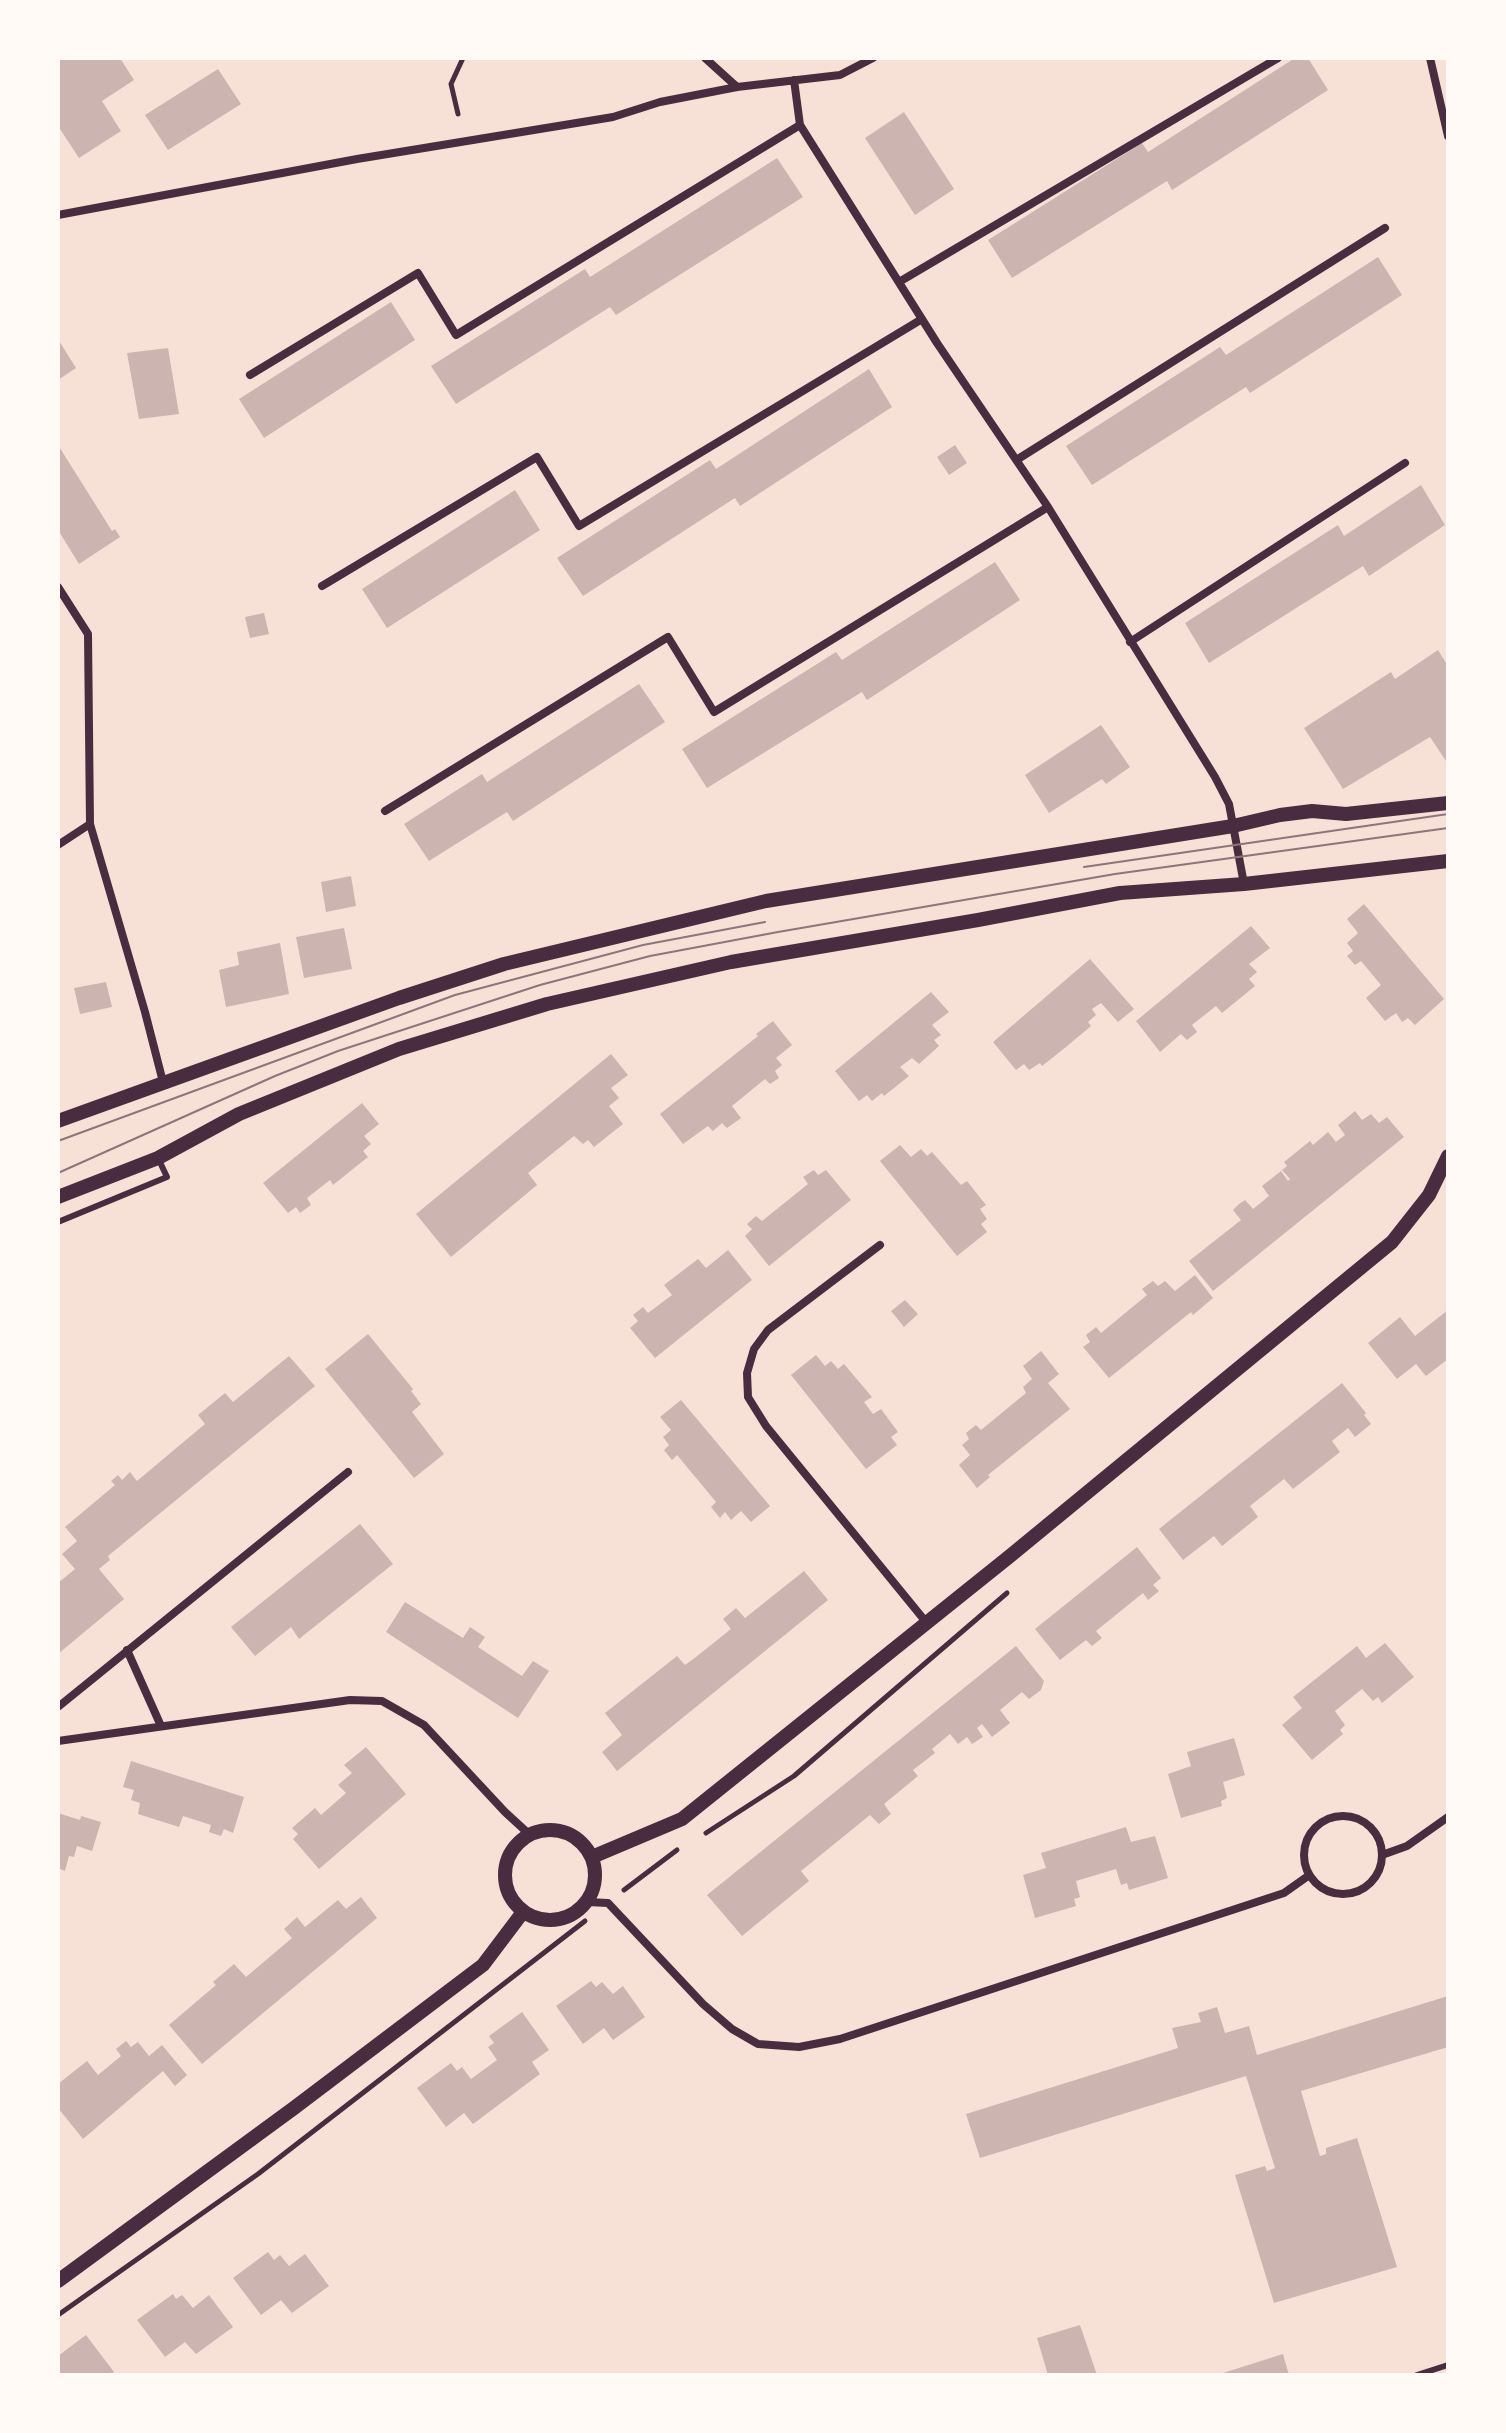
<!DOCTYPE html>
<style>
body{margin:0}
#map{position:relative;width:1506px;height:2433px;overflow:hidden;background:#f7e1d7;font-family:"IBM Plex Sans",sans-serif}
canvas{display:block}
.frame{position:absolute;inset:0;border:60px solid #fffaf5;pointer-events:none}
</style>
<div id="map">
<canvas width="1506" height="2433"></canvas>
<div class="frame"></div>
</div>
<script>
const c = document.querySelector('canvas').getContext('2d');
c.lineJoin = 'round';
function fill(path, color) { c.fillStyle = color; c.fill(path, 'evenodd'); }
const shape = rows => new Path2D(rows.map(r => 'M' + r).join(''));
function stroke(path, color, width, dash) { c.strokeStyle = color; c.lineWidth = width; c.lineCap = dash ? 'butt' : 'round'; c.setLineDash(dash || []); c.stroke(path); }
fill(shape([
 [58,58,120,58,134,80,102,101,121,131,79,158,58,126],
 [1295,58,1308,58,1328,90,1172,190,1167,181,1012,278,988,240,1142,143,1148,152],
 [218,69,241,104,168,150,145,115],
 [904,112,954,189,915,215,865,138],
 [777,158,803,197,616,315,610,307,456,404,431,366,585,269,590,277],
 [1378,257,1402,295,1250,393,1246,387,1092,485,1066,446,1220,347,1226,355],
 [391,302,415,340,264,438,239,399],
 [58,339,76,368,58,380],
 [168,348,179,414,139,419,127,353],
 [869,369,892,407,740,506,735,498,583,596,557,558,710,460,716,469],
 [58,445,112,531,115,529,120,537,79,564,58,530],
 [955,445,967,463,949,475,937,457],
 [1421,485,1445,525,1369,576,1363,566,1209,663,1185,623,1338,525,1344,536],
 [515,490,540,530,387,628,362,589],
 [995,562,1020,600,867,700,862,692,707,788,682,749,836,652,842,660],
 [264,613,269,634,250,638,245,617],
 [1438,650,1448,666,1448,764,1430,737,1343,789,1304,728,1391,672,1395,679],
 [639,684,665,722,513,821,507,812,429,861,404,824,482,774,487,782],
 [1101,725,1130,767,1106,784,1102,779,1049,813,1025,775],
 [351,876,356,906,326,912,321,882],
 [1364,904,1444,999,1415,1025,1408,1018,1402,1022,1396,1013,1385,1021,1366,998,1381,985,1361,961,1355,965,1347,956,1353,951,1347,943,1358,933,1347,919],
 [1251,926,1270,948,1249,964,1257,972,1249,979,1255,986,1222,1013,1216,1006,1192,1025,1197,1032,1187,1040,1181,1034,1160,1052,1136,1021],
 [344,928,352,969,304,978,296,937],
 [280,943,289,994,226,1007,219,970,239,965,237,952],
 [1090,959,1134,1009,1118,1022,1101,1003,1092,1009,1096,1015,1088,1022,1091,1026,1066,1047,1042,1066,1040,1063,1029,1070,1024,1064,1016,1070,993,1042],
 [106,982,112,1007,80,1014,74,988],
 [931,992,949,1012,932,1025,941,1035,934,1040,939,1046,919,1064,912,1058,900,1067,909,1076,884,1096,882,1093,872,1101,867,1095,859,1101,835,1071],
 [773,1021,792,1045,776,1058,782,1065,775,1071,779,1078,770,1084,765,1079,732,1106,741,1118,727,1128,722,1123,713,1131,708,1126,683,1144,660,1114,758,1036,756,1034],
 [611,1054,628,1075,611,1088,619,1098,609,1106,623,1124,594,1147,588,1140,583,1144,574,1136,528,1173,537,1185,451,1257,416,1214],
 [362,1103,379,1124,364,1136,371,1144,363,1151,368,1157,333,1185,330,1180,307,1198,311,1205,300,1213,296,1207,288,1213,263,1183],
 [1355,1111,1362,1120,1371,1114,1379,1123,1387,1117,1404,1137,1213,1291,1189,1261,1241,1220,1233,1210,1239,1204,1245,1200,1253,1209,1269,1196,1262,1186,1281,1171,1288,1181,1290,1179,1282,1170,1287,1166,1284,1162,1310,1141,1313,1145,1328,1132,1336,1142,1345,1135,1338,1125],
 [900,1145,911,1157,921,1149,927,1156,932,1152,961,1185,967,1181,986,1205,980,1209,987,1219,981,1224,987,1232,957,1256,880,1161],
 [814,1170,818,1175,826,1170,851,1200,769,1266,745,1236,752,1229,747,1224,756,1216,762,1221,808,1184,803,1177],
 [728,1250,752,1280,655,1358,630,1328,638,1321,633,1315,643,1307,648,1313,672,1295,664,1285,698,1259,706,1268],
 [1195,1275,1213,1298,1193,1315,1191,1312,1109,1378,1083,1347,1090,1342,1086,1335,1096,1327,1101,1333,1147,1295,1142,1289,1153,1281,1158,1286,1165,1281,1175,1291],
 [905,1300,918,1314,904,1327,891,1311],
 [1448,1310,1448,1359,1426,1376,1416,1364,1397,1379,1368,1343,1400,1317,1415,1336],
 [368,1334,413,1389,411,1391,421,1404,412,1412,444,1454,414,1478,325,1369],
 [1041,1351,1059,1374,1048,1383,1070,1409,988,1475,990,1477,977,1488,959,1465,970,1455,962,1445,969,1439,966,1433,976,1425,981,1430,1026,1393,1023,1387,1032,1379,1023,1366],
 [816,1355,825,1366,831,1361,838,1369,844,1364,872,1397,864,1402,873,1414,881,1409,898,1432,891,1437,897,1445,866,1469,791,1375],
 [289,1356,315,1386,108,1556,110,1560,99,1569,124,1599,58,1654,58,1583,75,1569,62,1554,77,1541,65,1527,115,1485,111,1481,118,1475,122,1480,130,1472,137,1481,205,1424,198,1415,225,1393,233,1402],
 [1342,1383,1366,1413,1364,1415,1371,1424,1355,1437,1348,1428,1332,1441,1340,1452,1293,1489,1284,1479,1250,1506,1258,1517,1222,1546,1214,1536,1183,1560,1159,1529],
 [681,1400,770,1506,751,1522,741,1511,731,1520,725,1512,720,1518,711,1507,716,1502,677,1455,672,1460,664,1450,669,1445,663,1437,671,1430,660,1417],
 [360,1524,393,1564,299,1639,291,1627,255,1656,231,1627],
 [1137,1547,1161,1578,1153,1585,1159,1591,1148,1600,1143,1593,1096,1631,1102,1638,1092,1646,1086,1640,1060,1660,1035,1629],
 [804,1571,828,1600,617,1771,602,1752,622,1735,605,1713,677,1656,685,1665,696,1657,731,1629,723,1619,736,1608,745,1618],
 [405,1602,463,1638,470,1627,485,1637,478,1647,522,1676,533,1661,549,1671,518,1718,386,1632],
 [1385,1643,1414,1677,1382,1703,1378,1697,1373,1701,1362,1689,1335,1711,1345,1725,1340,1730,1343,1734,1312,1760,1282,1725,1302,1708,1293,1697,1357,1646,1366,1658],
 [1016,1646,1044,1681,1041,1690,1029,1699,1022,1692,1000,1710,1010,1723,992,1737,982,1724,977,1728,983,1737,972,1744,967,1737,958,1744,950,1734,932,1749,935,1753,913,1770,918,1776,884,1804,891,1814,879,1824,870,1815,801,1871,809,1881,742,1936,707,1895],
 [1234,1738,1245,1775,1223,1782,1227,1798,1221,1801,1222,1806,1181,1818,1168,1774,1191,1766,1187,1752],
 [366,1747,406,1794,319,1869,293,1839,298,1834,292,1828,315,1808,321,1815,346,1793,338,1785,352,1773,344,1765],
 [131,1761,244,1797,233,1833,224,1829,221,1836,209,1832,211,1825,183,1816,179,1827,138,1814,140,1803,131,1800,134,1790,123,1787],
 [58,1813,80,1820,81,1816,101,1822,92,1851,77,1846,74,1857,69,1856,65,1871,58,1868],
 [1126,1827,1131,1842,1155,1836,1168,1878,1129,1890,1127,1883,1121,1885,1116,1869,1076,1881,1080,1897,1074,1899,1076,1906,1035,1918,1023,1875,1046,1868,1041,1853],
 [361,1897,377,1918,202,2064,169,2025,216,1985,213,1982,234,1964,246,1977,259,1966,292,1938,284,1929,297,1917,305,1927,338,1900,346,1909],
 [591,1981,596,1987,602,1982,613,1994,623,1986,645,2017,613,2040,604,2028,583,2044,556,2006],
 [1448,1996,1448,2047,1301,2091,1320,2156,1326,2154,1326,2148,1357,2138,1397,2267,1274,2303,1235,2175,1265,2166,1267,2171,1275,2168,1246,2076,980,2158,966,2114,1178,2048,1172,2028,1201,2022,1198,2013,1217,2007,1225,2033,1249,2026,1257,2055],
 [522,2012,549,2050,532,2062,540,2074,473,2124,464,2113,446,2127,417,2088,451,2063,457,2071,462,2067,471,2079,497,2060,488,2047,494,2043,489,2036],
 [126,2041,131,2047,138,2042,149,2056,162,2045,187,2075,175,2086,163,2071,83,2139,58,2108,58,2084,87,2061,98,2075,121,2056,116,2049],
 [268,2252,274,2260,280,2255,289,2266,305,2254,329,2286,292,2313,281,2300,261,2315,233,2278],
 [173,2294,176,2299,182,2295,193,2308,209,2295,233,2327,196,2354,185,2342,165,2357,137,2320],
 [1080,2325,1097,2375,1048,2375,1037,2338],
 [86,2335,114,2372,110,2375,58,2375,58,2356],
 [1283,2354,1289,2375,1220,2375,1220,2374]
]), '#ccb4b1');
stroke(shape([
 [458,114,451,84,463,58],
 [706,1833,794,1776,1007,1593],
 [624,1890,677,1850],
 [58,2315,258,2174,585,1921]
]), '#4a2c40', 5);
stroke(shape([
 [58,1222,167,1177,158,1158],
 [1417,2375,1448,2365]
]), '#4a2c40', 6);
stroke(shape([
 [705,58,737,87],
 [1430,58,1448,136],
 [794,80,800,125,937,343,1048,507,1215,777,1229,804,1244,884],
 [58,215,357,159,613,117,660,102,737,87,840,75,873,58],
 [899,282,1278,58],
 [250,375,418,273,456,335,800,125],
 [1018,459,1385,228],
 [322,586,537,457,579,526,922,319],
 [58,587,88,634,90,824,145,1012,163,1082],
 [1130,642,1405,463],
 [385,811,668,637,714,712,1048,507],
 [58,845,90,824],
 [880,1245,768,1330,754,1349,747,1373,748,1397,766,1426,926,1622],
 [127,1650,161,1726],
 [58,1707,348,1472],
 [58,1741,350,1700,382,1701,424,1725,505,1812,529,1834],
 '1304 1855a39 39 0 1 1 78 0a39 39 0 1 1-78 0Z',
 [1382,1855,1407,1846,1448,1817],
 [587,1902,608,1903,703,2004,732,2029,758,2044,799,2047,840,2039,1284,1893,1308,1876]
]), '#4a2c40', 8);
stroke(shape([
 [58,1121,399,998,504,964,766,901,1233,826,1280,815,1312,811,1346,814,1448,803],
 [58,1197,158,1158,239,1114,399,1049,547,1004,731,962,978,920,1120,893,1244,884,1448,861],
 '505 1875a45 45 0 1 1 90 0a45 45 0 1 1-90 0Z',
 [592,1857,682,1819,1010,1556,1392,1242,1429,1195,1448,1156],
 [58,2281,294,2108,483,1965,523,1912]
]), '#4a2c40', 14);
stroke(shape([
 [1084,867,1448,814],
 [58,1141,455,995,643,945,765,922],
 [58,1173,275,1076,338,1051,540,985,650,956,778,932,1115,874,1448,828]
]), '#8f747c', 2);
</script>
